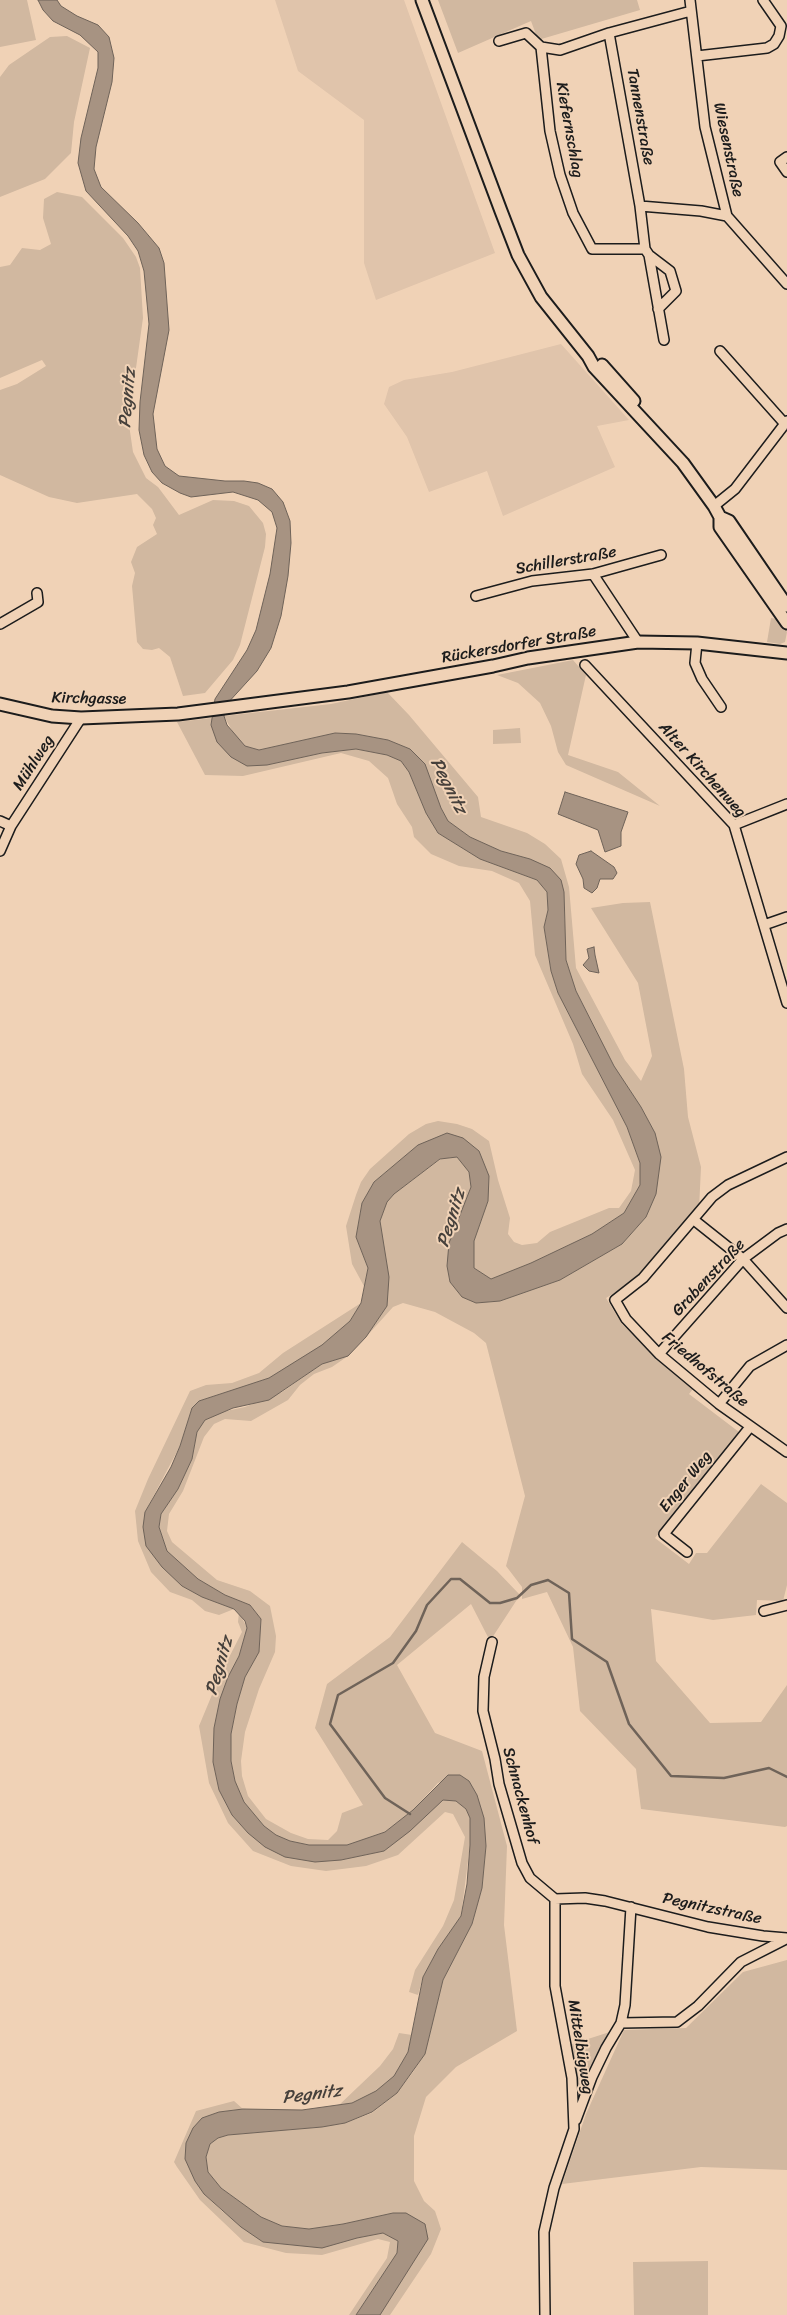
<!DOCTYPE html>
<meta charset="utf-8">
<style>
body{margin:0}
canvas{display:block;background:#f0d2b6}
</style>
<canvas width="787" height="2315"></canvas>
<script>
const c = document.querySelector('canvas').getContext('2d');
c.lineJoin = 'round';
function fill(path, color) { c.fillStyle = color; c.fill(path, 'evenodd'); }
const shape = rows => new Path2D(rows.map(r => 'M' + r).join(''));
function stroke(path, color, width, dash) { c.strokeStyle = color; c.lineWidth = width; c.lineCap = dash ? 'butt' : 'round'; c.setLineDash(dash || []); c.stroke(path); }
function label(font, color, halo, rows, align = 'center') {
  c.font = font + ' Sriracha,sans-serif'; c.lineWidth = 4; c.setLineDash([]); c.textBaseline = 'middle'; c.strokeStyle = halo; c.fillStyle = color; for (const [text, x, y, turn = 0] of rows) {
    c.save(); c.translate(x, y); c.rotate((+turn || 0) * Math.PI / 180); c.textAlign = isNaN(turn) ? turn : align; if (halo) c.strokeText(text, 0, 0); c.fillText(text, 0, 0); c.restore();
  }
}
fill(shape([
 [275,0,404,0,495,253,376,300,364,263,364,120,298,71],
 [561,344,629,420,597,426,615,467,503,516,487,471,429,492,407,437,384,404,389,387,404,380,452,372]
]), '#e0c4ab');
fill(shape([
 [0,0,27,0,36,40,0,47],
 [438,0,637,0,640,10,538,40,531,21,458,53],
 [67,36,90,48,74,122,71,153,45,179,0,197,0,77,9,65,50,37],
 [57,192,82,197,123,238,136,257,140,268,143,318,135,375,127,411,133,452,146,478,158,487,179,515,213,500,234,501,249,506,263,523,266,534,265,547,240,645,233,660,205,693,183,696,170,657,159,648,152,650,143,649,137,642,132,586,135,573,131,562,137,547,157,534,153,525,156,518,152,509,137,494,77,503,49,497,0,475,0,390,17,384,46,366,42,360,0,378,0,267,10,265,22,248,40,250,51,244,43,218,44,199],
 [771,618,777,619,787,632,785,642,780,644,767,642],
 [573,660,586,675,568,755,618,772,660,806,566,765,558,752,551,726,540,703,518,683,497,675],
 [387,692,409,715,478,797,481,817,527,833,545,844,561,859,569,887,576,968,625,1060,641,1081,652,1056,638,983,591,908,623,903,650,902,684,1069,688,1117,701,1167,699,1209,643,1276,606,1298,622,1324,641,1343,693,1389,689,1394,739,1432,655,1538,689,1564,696,1553,707,1553,761,1484,787,1503,787,1585,783,1601,757,1600,756,1615,713,1620,651,1609,656,1661,710,1723,761,1722,787,1685,787,1826,785,1827,641,1809,636,1769,580,1711,573,1647,547,1592,522,1599,522,1587,506,1566,525,1496,486,1343,474,1333,435,1312,403,1303,393,1307,366,1337,387,1306,380,1221,387,1202,394,1194,441,1159,457,1157,469,1172,471,1186,447,1266,450,1282,462,1297,476,1303,500,1301,560,1280,622,1244,646,1217,655,1133,641,1107,614,1066,576,991,566,960,564,892,530,859,501,851,470,837,448,821,410,749,388,740,356,734,335,733,259,750,245,746,236,738,224,716,331,704],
 [212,718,211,725,267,765,322,753,356,749,387,755,401,761,409,772,426,813,438,833,480,859,537,880,547,892,548,910,544,927,551,971,558,993,627,1127,640,1163,640,1185,624,1213,592,1234,531,1263,491,1279,474,1268,474,1241,488,1201,479,1151,418,1145,374,1182,362,1203,356,1237,368,1268,365,1288,352,1264,346,1226,356,1195,361,1182,370,1169,409,1134,426,1124,438,1121,457,1124,472,1129,489,1141,498,1180,510,1218,508,1234,514,1242,522,1245,537,1243,550,1232,609,1208,619,1208,631,1191,635,1170,613,1120,582,1074,573,1044,535,955,530,901,519,883,492,871,459,866,431,854,414,837,412,827,397,804,388,778,369,761,341,753,243,776,205,775,177,722],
 [520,728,521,743,493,744,493,730],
 [361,1303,350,1321,322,1345,290,1366,269,1378,199,1401,192,1408,180,1446,145,1512,163,1567,182,1586,202,1597,234,1609,219,1615,205,1611,192,1600,170,1592,151,1572,138,1541,135,1511,148,1479,190,1391,206,1385,232,1383,259,1373,283,1353],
 [348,1356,332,1367,314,1374,300,1385,288,1400,251,1421,225,1419,214,1424,204,1437,183,1491,169,1514,167,1531,172,1542,217,1580,250,1591,270,1606,276,1636,275,1652,259,1689,245,1732,241,1761,242,1776,248,1796,266,1819,291,1833,308,1839,328,1840,337,1831,342,1813,363,1805,315,1728,327,1684,390,1637,462,1542,497,1571,520,1595,490,1641,471,1604,397,1665,435,1733,482,1751,507,1846,504,1925,517,2031,456,2067,426,2097,414,2136,414,2181,424,2201,435,2211,441,2229,431,2254,390,2315,380,2315,427,2239,393,2213,343,2224,309,2229,282,2226,261,2217,221,2188,208,2172,206,2157,210,2144,218,2138,228,2135,322,2127,345,2123,372,2113,397,2093,413,2072,425,2054,443,1980,472,1924,482,1888,486,1846,477,1795,469,1781,460,1775,438,1783,413,1810,385,1832,347,1845,309,1845,290,1841,276,1835,264,1826,244,1802,235,1781,231,1761,231,1734,237,1704,245,1677,259,1652,261,1619,250,1605,225,1595,198,1579,181,1564,167,1551,159,1527,161,1514,178,1489,192,1459,197,1432,205,1420,221,1412,245,1407,282,1392,322,1364],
 [239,1612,247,1628,239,1656,228,1677,213,1762,219,1790,232,1815,248,1833,341,1860,384,1851,443,1800,456,1801,466,1809,470,1818,470,1845,461,1916,438,1949,423,1977,418,1995,409,1992,415,1970,443,1926,454,1900,465,1837,453,1814,445,1812,398,1855,366,1866,326,1871,291,1866,253,1851,228,1823,209,1783,199,1726,221,1673,242,1632,238,1622],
 [787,1960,787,2170,701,2167,562,2184,586,2114,624,2030,686,2028,743,1972],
 [616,2030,583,2087,572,2080,566,2046],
 [399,2033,412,2035,408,2052,394,2076,376,2091,352,2103,338,2106,380,2066,393,2049],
 [234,2101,243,2109,219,2112,202,2118,204,2194,222,2211,263,2242,357,2238,383,2233,398,2241,397,2253,356,2315,349,2315,387,2258,390,2242,378,2239,322,2255,286,2253,244,2242,200,2200,177,2167,174,2162,196,2111],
 [708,2261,708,2315,634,2315,633,2262]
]), '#d1b8a0');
const water = shape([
 [38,0,57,0,61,6,77,16,98,25,109,37,114,58,112,82,96,147,94,169,101,187,138,223,159,248,164,263,169,330,153,414,157,449,165,466,179,476,225,481,244,481,258,483,272,489,283,502,290,521,291,543,288,576,281,616,271,648,257,671,226,705,224,716,227,725,245,746,259,750,335,733,356,734,388,740,410,749,425,764,441,808,448,821,470,837,501,851,530,859,550,868,561,880,564,892,566,960,576,991,614,1066,641,1107,655,1133,661,1157,656,1194,646,1217,622,1244,560,1280,500,1301,476,1303,462,1297,450,1282,447,1266,449,1243,471,1187,469,1172,457,1157,440,1159,394,1194,387,1202,380,1221,389,1277,387,1306,366,1337,348,1356,322,1364,269,1400,233,1408,205,1420,197,1432,192,1459,178,1489,161,1514,159,1527,167,1551,198,1579,225,1595,250,1605,261,1619,259,1652,245,1677,237,1704,231,1734,231,1761,235,1781,244,1802,264,1826,276,1835,290,1841,309,1845,347,1845,385,1832,413,1810,448,1775,460,1775,469,1781,477,1795,484,1818,486,1846,482,1888,472,1924,443,1980,425,2054,397,2093,372,2112,345,2123,322,2127,228,2135,218,2138,210,2144,206,2157,208,2172,221,2188,261,2217,282,2226,309,2229,343,2224,393,2213,406,2213,425,2224,428,2239,380,2315,356,2315,397,2253,398,2241,383,2233,357,2238,322,2248,263,2242,241,2227,204,2194,195,2181,185,2159,186,2143,193,2128,202,2118,219,2112,243,2109,302,2110,352,2103,376,2091,394,2076,408,2052,423,1977,438,1949,461,1916,467,1884,470,1845,470,1818,466,1809,456,1801,443,1800,410,1831,384,1851,341,1860,315,1862,285,1857,265,1847,248,1833,232,1815,219,1790,213,1762,214,1728,220,1699,228,1677,239,1656,247,1628,245,1621,234,1609,202,1597,182,1586,162,1567,146,1546,143,1527,145,1512,171,1467,180,1446,192,1408,199,1401,269,1378,322,1345,350,1321,361,1303,368,1268,356,1237,362,1203,374,1182,418,1145,447,1133,463,1138,479,1151,489,1176,488,1201,474,1241,474,1268,491,1279,531,1263,592,1234,624,1213,640,1185,640,1163,627,1127,558,993,551,971,544,927,548,910,547,892,537,880,480,859,438,833,426,813,409,772,401,761,387,755,356,749,322,753,267,765,247,766,231,757,217,742,211,725,215,699,247,650,256,630,270,574,277,528,272,512,258,500,233,492,191,497,180,493,162,483,152,472,144,455,139,430,140,402,149,324,144,271,138,251,128,236,86,191,78,163,81,138,98,68,98,52,80,35,53,21,43,10,38,0],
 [565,792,628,812,621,832,621,846,605,852,598,830,558,814,565,792],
 [591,851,614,867,617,873,613,879,600,879,597,888,592,893,584,888,583,879,576,864,579,855,591,851],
 [594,947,595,955,599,973,589,971,583,965,589,958,587,949,594,947]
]);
fill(water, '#a79382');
stroke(water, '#6f6359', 1);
stroke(shape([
 [410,1814,385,1798,330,1724,338,1695,393,1663,416,1631,427,1605,451,1579,460,1579,490,1603,500,1603,517,1598,531,1585,548,1580,569,1593,572,1639,607,1662,629,1724,671,1776,724,1778,769,1768,787,1777]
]), '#6f6359', 2.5);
const minor = shape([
 [690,0,705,127,727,216,787,284],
 [609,33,640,206,645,249,649,255,664,340],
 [499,41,526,33,541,47,560,50,609,33,691,11],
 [541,47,550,131,560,175,573,213,592,249,645,249],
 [697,56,767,48,774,44,779,36,781,26,763,0],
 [787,157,780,162,787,172],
 [640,206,701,211,727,216],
 [649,255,670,271,676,291,658,309],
 [720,351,785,424],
 [714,506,735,489,787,421],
 [593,574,638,642],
 [476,596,532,581,593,574,661,555],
 [0,624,38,602,37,593],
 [697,643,695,663,702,679,721,707],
 [585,665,734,825,787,1003],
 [0,821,11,826],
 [734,825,787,804],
 [0,851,11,826,81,718],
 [764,925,787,917],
 [787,1157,728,1185,712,1197,643,1278,615,1300,626,1319,659,1354,719,1404,787,1452],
 [694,1220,743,1259,787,1308],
 [659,1354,743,1259,778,1233,787,1229],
 [719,1404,750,1366,787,1345],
 [687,1552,664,1534,750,1427],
 [764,1611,787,1605],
 [492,1642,484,1677,483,1711,495,1759,499,1784,522,1863,530,1878,555,1899,585,1898,605,1901,708,1927,763,1936,787,1938],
 [621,2023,677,2022,698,2006,741,1962,786,1939],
 [576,2120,592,2077,606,2048,621,2023,625,2005,631,1907],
 [545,2315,544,2232,554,2188,574,2129,572,2078,555,1986,555,1899]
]);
const major = shape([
 [422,0,501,211,518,255,541,297,588,356,594,367,683,463,714,506,720,517,720,527,787,623],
 [602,365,634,401],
 [720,517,729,521,787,606],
 [0,704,52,716,81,718,178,714,348,692,493,666,528,658,638,642,697,643,787,653]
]);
stroke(minor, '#1c1c1c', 12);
stroke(major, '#1c1c1c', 15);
stroke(minor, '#f0d2b6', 9);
stroke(major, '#f0d2b6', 11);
label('16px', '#1c1c1c', '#f0d2b6', [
 ["Tannenstraße",640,117,80],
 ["Kiefernschlag",569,130,80],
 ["Wiesenstraße",728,150,78],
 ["Schillerstraße",566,561,-10],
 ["Rückersdorfer Straße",519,645,-10],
 ["Kirchgasse",89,699,1],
 ["Mühlweg",34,763,-57],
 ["Alter Kirchenweg",702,770,48],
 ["Grabenstraße",709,1278,-47],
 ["Friedhofstraße",705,1370,40],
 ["Enger Weg",686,1482,-51],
 ["Schnackenhof",520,1796,75],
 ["Pegnitzstraße",712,1909,12],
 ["Mittelbügweg",580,2047,81]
]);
label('italic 18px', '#46403b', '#f0d2b6', [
 ["Pegnitz",128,398,-85],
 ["Pegnitz",448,786,63],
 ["Pegnitz",452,1218,-73],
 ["Pegnitz",220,1666,-74],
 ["Pegnitz",312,2095,-7]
]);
</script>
